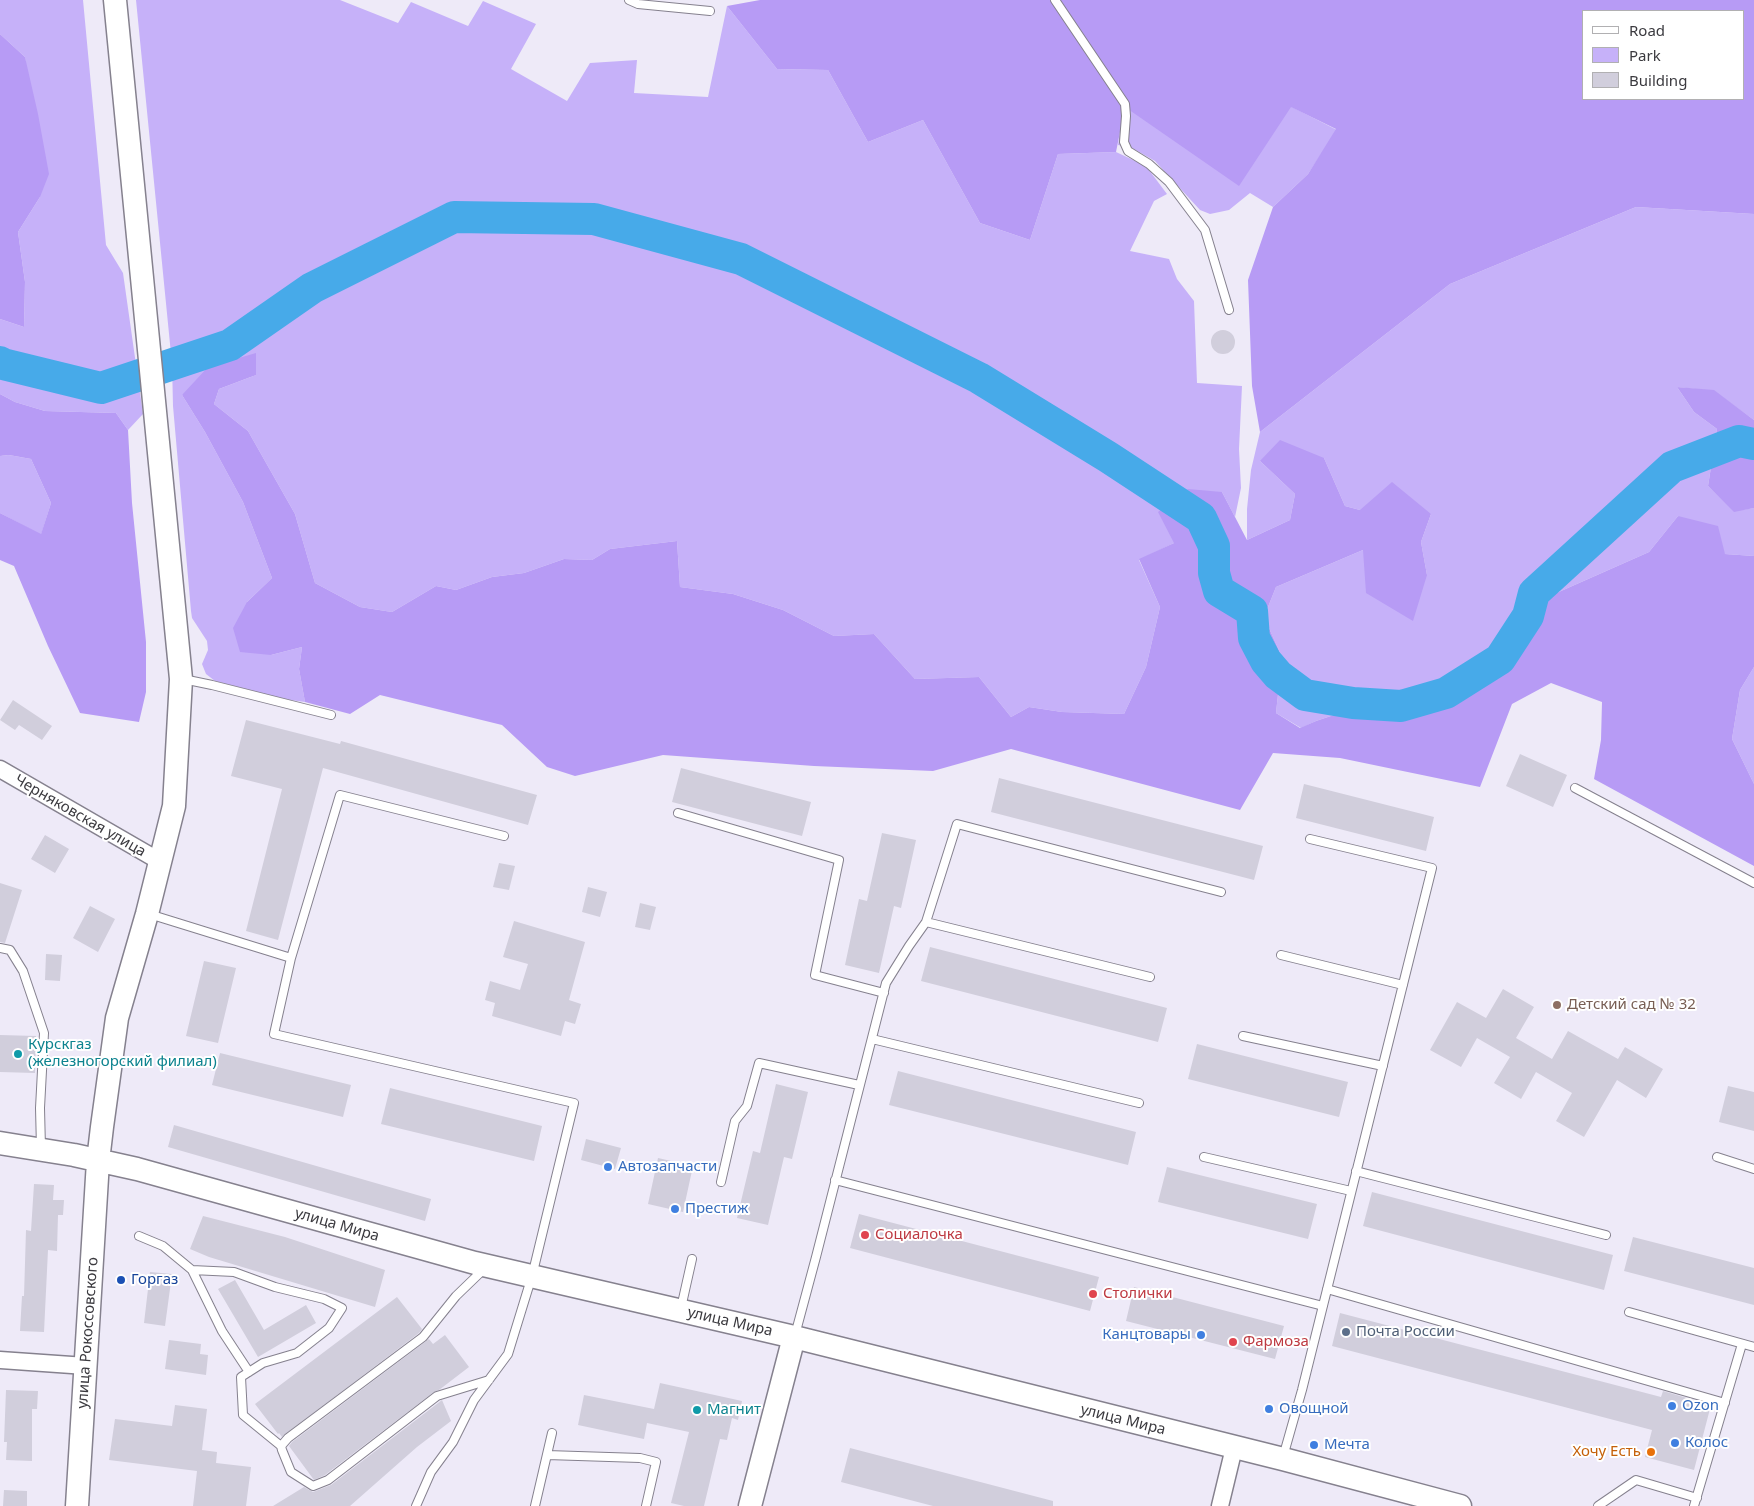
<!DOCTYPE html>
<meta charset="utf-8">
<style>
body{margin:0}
#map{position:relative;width:1754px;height:1506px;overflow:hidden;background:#eeeaf8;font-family:"Noto Sans",sans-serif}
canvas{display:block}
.legend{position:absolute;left:1582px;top:10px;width:162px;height:90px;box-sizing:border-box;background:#fff;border:1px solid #b1b0b2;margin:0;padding:6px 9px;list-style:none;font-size:15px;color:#3b3a3f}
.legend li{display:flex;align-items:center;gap:10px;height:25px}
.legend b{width:25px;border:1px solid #b1b0b2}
</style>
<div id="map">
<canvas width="1754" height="1506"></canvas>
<ul class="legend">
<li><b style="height:6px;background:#fff"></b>Road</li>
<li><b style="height:14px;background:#c6b1f9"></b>Park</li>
<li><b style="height:14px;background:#d1cedc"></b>Building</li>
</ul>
</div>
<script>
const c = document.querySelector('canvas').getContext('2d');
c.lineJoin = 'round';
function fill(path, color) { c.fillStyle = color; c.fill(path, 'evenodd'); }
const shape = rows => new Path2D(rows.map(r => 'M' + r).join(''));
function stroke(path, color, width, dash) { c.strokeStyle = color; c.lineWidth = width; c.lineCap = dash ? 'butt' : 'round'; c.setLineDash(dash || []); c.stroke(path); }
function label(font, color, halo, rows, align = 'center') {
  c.font = font + ' "Noto Sans",sans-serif'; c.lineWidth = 4; c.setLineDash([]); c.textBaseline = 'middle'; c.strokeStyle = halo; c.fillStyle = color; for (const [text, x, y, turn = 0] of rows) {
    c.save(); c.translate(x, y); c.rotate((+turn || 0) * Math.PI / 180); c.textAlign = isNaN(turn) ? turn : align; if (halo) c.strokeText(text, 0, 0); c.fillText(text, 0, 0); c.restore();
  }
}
fill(shape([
 [0,0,83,0,106,245,123,273,143,414,128,430,116,413,45,411,15,402,0,394,0,319,24,327,25,282,18,232,40,197,25,57,0,34],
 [136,0,340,0,398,23,411,2,468,26,483,1,536,24,511,69,567,101,590,63,637,60,634,93,708,97,727,6,777,69,828,70,868,142,923,120,980,223,1030,240,1058,154,1116,152,1146,166,1167,194,1154,201,1130,251,1169,259,1177,279,1194,301,1197,383,1242,386,1239,449,1241,488,1235,517,1222,492,1174,543,1139,560,1160,607,1146,667,1124,714,1062,712,1029,707,1011,717,979,677,915,679,874,634,834,636,783,610,733,594,680,587,677,541,610,549,592,560,564,559,524,573,492,577,456,590,436,586,392,612,360,607,315,583,295,514,248,431,214,404,219,389,256,375,182,395,205,432,243,502,272,578,247,602,271,655,302,647,299,669,305,702,283,699,215,681,206,674,202,664,208,650,207,641,192,618,191,611,173,406,172,364],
 [1124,106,1292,107,1337,130,1308,174,1273,207,1250,193,1229,210,1210,214,1200,210,1155,161,1132,148,1118,145],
 [1636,207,1754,214,1754,420,1714,391,1677,387,1694,412,1717,429,1708,486,1734,511,1754,508,1754,556,1725,554,1678,516,1649,552,1552,595,1522,636,1486,656,1433,695,1392,709,1337,714,1316,721,1301,728,1276,713,1282,657,1264,617,1276,587,1363,550,1427,575,1421,542,1431,514,1360,510,1345,506,1324,458,1260,461,1295,494,1290,520,1247,540,1247,509,1251,470,1260,432,1450,284],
 [9,455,31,459,51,503,41,535,0,513,0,456],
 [1754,667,1754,784,1732,739,1740,690]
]), '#c6b1f9');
fill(shape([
 [760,0,1754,0,1754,214,1636,207,1450,284,1260,432,1252,386,1248,280,1273,207,1308,174,1336,129,1291,107,1239,186,1125,107,1116,152,1058,154,1030,240,980,223,923,120,868,142,828,70,777,69,727,6],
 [1583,11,1743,11,1743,99,1583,99],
 [0,34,25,57,38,114,49,174,40,197,18,232,25,282,24,327,0,319],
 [256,353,256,375,219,389,214,404,248,431,295,514,315,583,360,607,392,612,436,586,456,590,492,577,524,573,564,559,592,560,610,549,677,541,680,587,733,594,783,610,834,636,874,634,915,679,979,677,1011,717,1029,707,1062,712,1124,714,1146,667,1160,607,1139,559,1174,543,1158,512,1188,489,1222,492,1247,540,1290,520,1295,494,1260,461,1280,440,1324,458,1345,506,1360,510,1392,482,1431,514,1421,542,1427,575,1413,621,1366,593,1363,550,1276,587,1264,617,1282,657,1276,713,1300,728,1316,721,1337,714,1392,709,1433,695,1486,656,1522,636,1552,595,1649,552,1678,516,1718,526,1725,554,1754,556,1754,667,1740,690,1732,739,1754,784,1754,866,1594,779,1601,740,1602,702,1551,683,1512,704,1480,787,1340,758,1273,753,1240,810,1011,749,933,771,814,766,663,755,575,776,547,767,502,725,380,695,350,714,305,702,299,669,302,647,271,655,240,652,233,628,247,602,272,578,243,502,205,432,182,395,208,367],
 [1677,387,1714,390,1754,420,1754,508,1734,512,1708,486,1717,429,1694,412],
 [0,394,15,402,45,411,116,413,128,430,132,503,146,642,146,692,139,722,80,713,48,646,14,566,0,560,0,513,41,534,51,503,31,459,9,455,0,456]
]), '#b79bf5');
stroke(shape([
 [0,362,3,364,101,388,230,345,312,288,454,217,594,219,741,259,979,378,1108,457,1201,518,1214,546,1214,573,1219,591,1252,611,1254,638,1266,661,1278,675,1305,695,1353,703,1401,706,1446,693,1500,659,1528,616,1534,593,1672,467,1739,441,1754,444]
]), '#47aae9', 32);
fill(shape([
 '1211 342a12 12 0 1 1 24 0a12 12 0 1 1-24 0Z',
 [13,700,52,726,42,740,19,725,15,730,0,720],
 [246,720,340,744,341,741,537,795,528,825,323,768,278,940,246,931,282,789,231,776],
 [1520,754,1567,775,1553,807,1506,786],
 [681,768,811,802,802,836,672,802],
 [999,778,1263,846,1254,880,991,812],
 [1304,784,1434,817,1426,851,1296,818],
 [882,833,916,840,901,908,894,906,879,973,845,965,859,899,867,901],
 [45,835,69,849,55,873,31,859],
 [499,863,515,866,509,890,493,887],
 [0,883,22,890,5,943,0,942],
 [588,887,607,892,600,917,582,912],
 [640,903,656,907,650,930,635,927],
 [90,906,115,919,98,952,73,938],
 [514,921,585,942,569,1000,581,1004,575,1024,565,1021,561,1036,492,1016,495,1003,485,1000,490,981,520,990,528,964,503,957],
 [930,947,1167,1008,1158,1042,921,981],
 [46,954,62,955,60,981,45,980],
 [204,961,236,968,218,1043,186,1036],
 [1503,989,1534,1007,1516,1038,1552,1059,1568,1031,1618,1059,1625,1047,1663,1069,1646,1098,1617,1080,1584,1137,1556,1121,1572,1093,1536,1072,1521,1099,1494,1083,1510,1057,1477,1038,1461,1067,1430,1050,1457,1002,1486,1018],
 [0,1035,36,1036,35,1073,0,1072],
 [1197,1044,1348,1082,1339,1117,1188,1079],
 [220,1053,351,1085,343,1117,212,1085],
 [898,1071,1136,1132,1128,1165,889,1105],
 [776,1084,808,1092,792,1159,784,1157,768,1225,737,1218,753,1151,760,1153],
 [1728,1086,1754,1092,1754,1131,1719,1122],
 [390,1088,542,1126,534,1161,381,1124],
 [174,1125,431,1199,425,1221,168,1147],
 [586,1139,621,1148,615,1169,581,1160],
 [658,1158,693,1166,683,1212,648,1204],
 [1167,1167,1317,1204,1308,1239,1158,1202],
 [34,1184,54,1185,53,1200,64,1200,63,1215,58,1215,57,1251,48,1250,44,1332,20,1331,22,1296,24,1296,26,1230,31,1231],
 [1372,1192,1613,1255,1604,1290,1363,1226],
 [859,1214,1099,1277,1090,1311,850,1248],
 [203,1216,285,1237,385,1270,375,1307,209,1257,190,1249],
 [1633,1237,1754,1268,1754,1305,1624,1271],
 [150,1272,172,1274,165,1326,144,1323],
 [235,1280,264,1330,306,1305,316,1323,258,1357,218,1289],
 [1134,1287,1284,1326,1275,1359,1126,1321],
 [397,1297,422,1329,419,1333,282,1437,279,1433,278,1434,255,1404],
 [1340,1313,1661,1397,1663,1391,1711,1405,1694,1470,1645,1457,1652,1430,1332,1346],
 [445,1335,469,1367,439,1390,434,1392,325,1475,314,1480,289,1446,292,1442,429,1339,433,1344],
 [169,1340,201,1344,200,1354,208,1355,206,1375,165,1369],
 [660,1383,742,1401,738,1420,732,1418,727,1440,720,1439,704,1506,684,1506,671,1503,689,1432,647,1423,644,1439,578,1425,584,1395,654,1409],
 [6,1390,38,1391,37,1409,32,1409,32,1461,6,1460,7,1442,4,1442],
 [442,1400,451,1421,417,1447,350,1506,273,1506,304,1487,313,1492,331,1485],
 [175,1405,207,1409,202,1450,217,1452,216,1463,251,1467,246,1506,193,1506,197,1471,109,1460,115,1419,172,1426],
 [850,1448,1053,1501,1053,1506,933,1506,841,1482],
 [4,1490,27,1491,27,1506,3,1506]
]), '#d1cedc');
const lane = shape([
 [629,0,638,4,710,11],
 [1055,0,1125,104,1126,116,1124,142,1128,151,1149,164,1169,182,1205,230,1229,310],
 [183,679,212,685,331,715],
 [1575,788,1754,883],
 [678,813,839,860,815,975,884,993],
 [149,914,291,958],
 [926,922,1150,977],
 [0,948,10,950,23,971,44,1033,40,1108,41,1148],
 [1281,955,1403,985],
 [1243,1036,1383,1066],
 [872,1039,1139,1103],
 [1204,1157,1351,1191],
 [1717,1157,1754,1169],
 [1356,1171,1606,1235],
 [835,1180,1323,1306],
 [721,1182,735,1121,747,1106,759,1063,859,1085],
 [139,1236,163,1246,192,1270,234,1272,275,1287,324,1299,342,1308,329,1328,297,1353,263,1363,241,1377,243,1415,281,1446],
 [484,1269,456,1296,423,1337,288,1438,281,1446,282,1450,291,1472,313,1486,328,1480,437,1396,489,1380],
 [192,1270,222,1331,249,1372],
 [1327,1289,1725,1403],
 [681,1308,692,1259],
 [1629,1312,1754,1347],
 [795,1335,816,1257,886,983,909,946,926,922,957,824,1221,892],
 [547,1455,640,1458,656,1462,646,1506],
 [1283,1457,1302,1390,1432,868,1310,839],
 [416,1506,431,1472,453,1442,474,1400,508,1354,532,1276,574,1103,274,1034,291,958,340,795,504,836],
 [535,1506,552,1433],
 [1598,1506,1636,1480,1697,1498],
 [1694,1506,1742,1344]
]);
const street = shape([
 [0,769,161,862],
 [0,1360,86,1366],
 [1220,1506,1234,1448]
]);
const secondary = shape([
 [0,1143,74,1155,137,1169,475,1263,794,1337,1283,1459,1460,1506],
 [77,1506,98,1161,102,1127,117,1018,147,914,174,806,181,679,115,0],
 [750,1506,794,1337]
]);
stroke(lane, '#85818e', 10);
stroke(street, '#85818e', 19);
stroke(secondary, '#85818e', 25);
stroke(lane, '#fff', 8);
stroke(street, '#fff', 16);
stroke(secondary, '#fff', 22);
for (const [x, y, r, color] of [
 [1557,1005,5,"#8d6e63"],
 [18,1054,5,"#0f9aa8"],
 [608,1167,5,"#3f7fe0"],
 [675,1209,5,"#3f7fe0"],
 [865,1235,5,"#e0444e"],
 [121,1280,5,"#1a4fb4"],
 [1093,1294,5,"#e0444e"],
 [1346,1332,5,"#5c6f8a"],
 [1201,1335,5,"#3f7fe0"],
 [1233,1342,5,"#e0444e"],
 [1672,1406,5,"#3f7fe0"],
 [1269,1409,5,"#3f7fe0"],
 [697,1410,5,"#0f9aa8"],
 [1675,1443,5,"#3f7fe0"],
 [1314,1445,5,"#3f7fe0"],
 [1651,1452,5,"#e8710a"]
]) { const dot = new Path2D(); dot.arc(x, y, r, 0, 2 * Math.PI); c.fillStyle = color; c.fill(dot); stroke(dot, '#fff', 2); }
label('15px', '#3b3a3f', '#fff', [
 ["Черняковская улица",80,816,30],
 ["улица Мира",337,1225,16],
 ["улица Мира",730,1322,13],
 ["улица Рокоссовского",88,1333,-86],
 ["улица Мира",1123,1420,14]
]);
label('15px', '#785e54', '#fff', [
 ["Детский сад № 32",1567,1005]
], 'left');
label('15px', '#0d838f', '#fff', [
 ["Курскгаз",28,1045],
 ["(железногорский филиал)",28,1062],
 ["Магнит",707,1410]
], 'left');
label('15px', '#366cbe', '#fff', [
 ["Автозапчасти",618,1167],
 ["Престиж",685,1209],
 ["Канцтовары",1191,1335,"right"],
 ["Ozon",1682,1406],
 ["Овощной",1279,1409],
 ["Колос",1685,1443],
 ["Мечта",1324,1445]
], 'left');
label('15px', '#be3a42', '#fff', [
 ["Социалочка",875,1235],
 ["Столички",1103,1294],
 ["Фармоза",1243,1342]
], 'left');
label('15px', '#164399', '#fff', [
 ["Горгаз",131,1280]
], 'left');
label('15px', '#4e5e75', '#fff', [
 ["Почта России",1356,1332]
], 'left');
label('15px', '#c56008', '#fff', [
 ["Хочу Есть",1641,1452]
], 'right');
</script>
